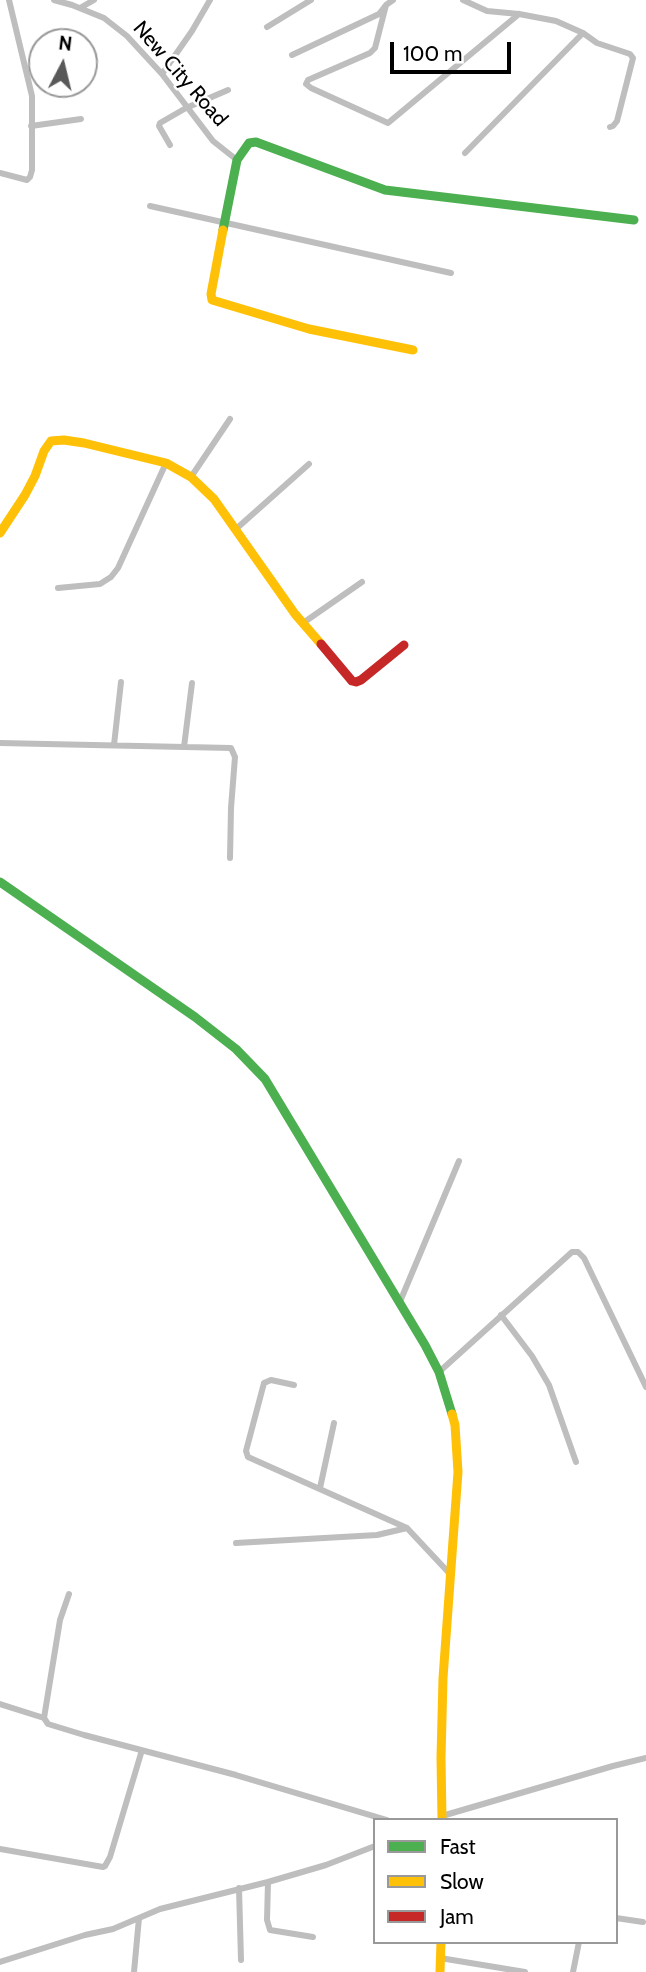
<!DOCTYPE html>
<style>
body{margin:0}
#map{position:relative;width:646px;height:1972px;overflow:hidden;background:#fff;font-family:Cabin,sans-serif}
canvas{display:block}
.legend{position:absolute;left:373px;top:1818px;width:245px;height:126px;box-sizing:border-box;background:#fff;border:2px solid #999;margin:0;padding:9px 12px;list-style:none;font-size:21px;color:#000}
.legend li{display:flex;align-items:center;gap:14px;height:35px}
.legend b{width:35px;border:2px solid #999}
.north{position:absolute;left:28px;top:28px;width:70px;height:70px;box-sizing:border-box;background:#fff;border:2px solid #999;border-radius:50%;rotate:7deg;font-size:19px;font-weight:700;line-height:28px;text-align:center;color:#000}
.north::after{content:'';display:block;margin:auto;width:24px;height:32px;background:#595959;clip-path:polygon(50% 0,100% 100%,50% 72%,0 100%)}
.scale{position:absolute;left:390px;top:42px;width:121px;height:32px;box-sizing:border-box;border:4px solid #000;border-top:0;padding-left:9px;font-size:21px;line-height:24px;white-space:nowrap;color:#000;-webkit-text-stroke:5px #fff;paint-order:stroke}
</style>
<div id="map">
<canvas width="646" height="1972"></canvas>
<ul class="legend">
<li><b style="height:9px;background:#4caf50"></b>Fast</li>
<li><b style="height:9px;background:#ffc107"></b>Slow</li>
<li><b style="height:9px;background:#c62828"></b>Jam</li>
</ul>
<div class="north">N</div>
<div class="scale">100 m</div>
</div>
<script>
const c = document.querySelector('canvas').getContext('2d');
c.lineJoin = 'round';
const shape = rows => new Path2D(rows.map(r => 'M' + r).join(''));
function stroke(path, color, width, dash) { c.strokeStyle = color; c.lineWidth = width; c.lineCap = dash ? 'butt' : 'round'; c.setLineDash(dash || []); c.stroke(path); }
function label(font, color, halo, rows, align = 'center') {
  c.font = font + ' Cabin,sans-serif'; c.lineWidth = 5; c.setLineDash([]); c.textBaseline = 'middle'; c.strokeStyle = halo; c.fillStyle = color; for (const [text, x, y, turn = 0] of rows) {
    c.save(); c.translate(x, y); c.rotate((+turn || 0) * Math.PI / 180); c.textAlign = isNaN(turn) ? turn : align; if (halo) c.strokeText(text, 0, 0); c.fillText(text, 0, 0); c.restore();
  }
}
stroke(shape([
 [54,0,72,5,104,18,127,36,162,74,213,141,237,160],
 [463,0,487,11,519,14,556,21,583,33,597,43,630,54,633,58,617,121,613,126,610,127],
 [386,5,375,48,370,53,308,80,306,84,311,88,388,123,519,14],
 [80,8,94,0],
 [267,27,311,0],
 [292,55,379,14,386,5,393,0],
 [162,74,192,31,210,0],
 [31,126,81,119],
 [170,145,159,126,160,123,186,108,228,90],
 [465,153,583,33],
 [0,173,27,180,30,177,32,170,32,96,9,0],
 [150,206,451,273],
 [191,477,230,419],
 [236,529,309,464],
 [58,588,100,584,111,577,118,568,166,463],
 [303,623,362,582],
 [0,743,231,748,235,757,231,808,230,858],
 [114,745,121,682],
 [184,747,192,683],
 [399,1304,459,1161],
 [501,1315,532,1356,549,1385,576,1462],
 [439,1372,572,1252,578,1252,584,1258,646,1387],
 [294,1385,271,1380,264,1383,246,1451,248,1457,407,1528,450,1574],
 [320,1488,334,1423],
 [236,1543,377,1535,407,1528],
 [69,1594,60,1620,44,1718,48,1724,84,1735,236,1775,387,1820],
 [0,1704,44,1718],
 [442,1816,613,1766,646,1758],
 [0,1849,103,1867,105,1866,110,1857,142,1750],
 [268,1882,267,1920,270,1930,313,1937],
 [239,1888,241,1960],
 [616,1918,643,1922],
 [440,1958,525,1972],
 [0,1962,85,1935,113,1929,160,1909,268,1882,326,1865,375,1846],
 [134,1972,139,1918],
 [573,1972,579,1942]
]), '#bebebe', 6);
stroke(shape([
 [223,230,237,160,249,143,256,142,385,190,634,220],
 [0,882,195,1017,236,1049,265,1079,425,1345,439,1372,452,1414]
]), '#4caf50', 9);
stroke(shape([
 [223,230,211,294,212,300,309,329,413,350],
 [0,533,25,495,35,476,44,451,51,441,64,440,84,443,166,463,191,477,214,499,295,614,321,644],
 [442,1820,441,1758,443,1678,458,1472,455,1425,452,1414],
 [440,1972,441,1942]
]), '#ffc107', 9);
stroke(shape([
 [321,644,352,681,356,682,361,680,404,645]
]), '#c62828', 9);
label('21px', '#000', '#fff', [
 ["New City Road",180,74,49]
]);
</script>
